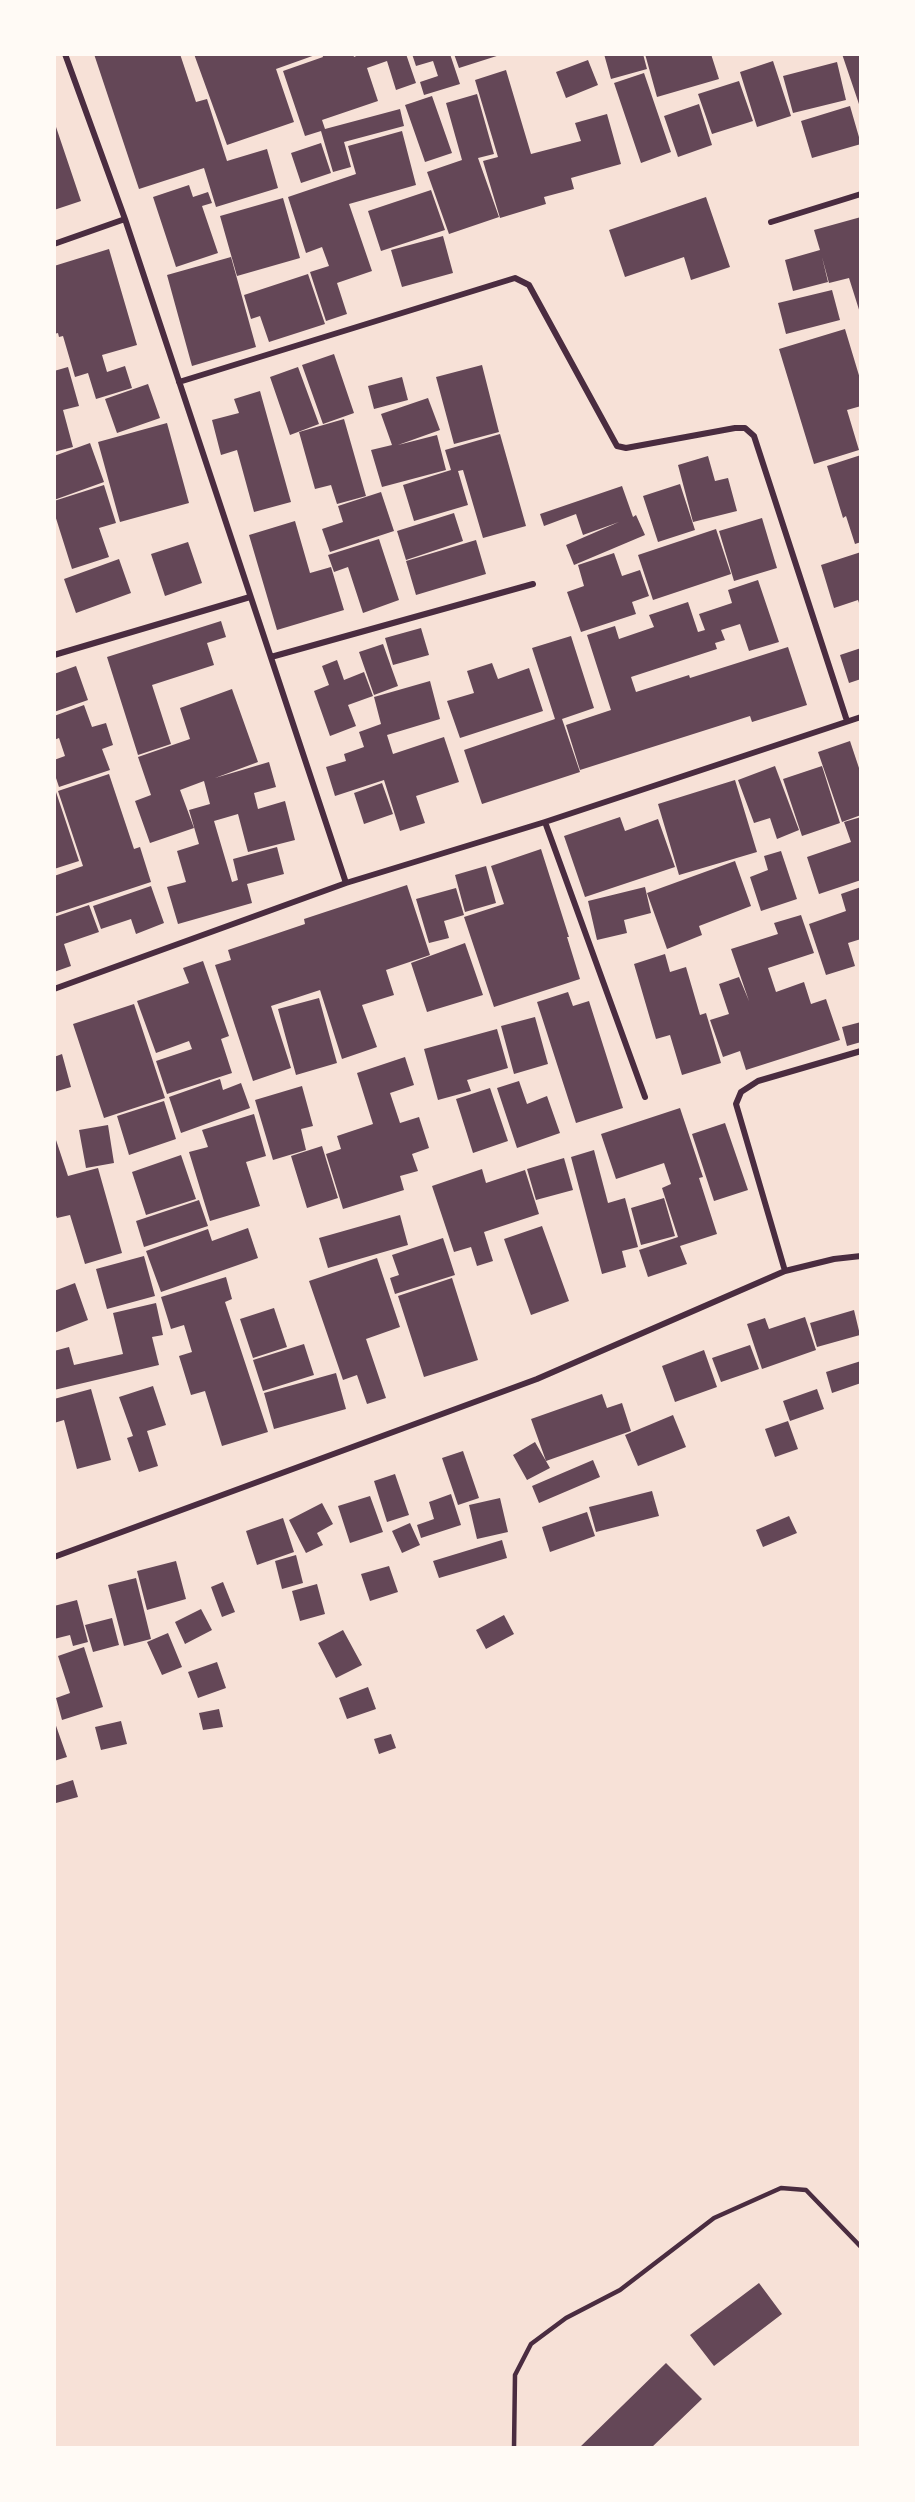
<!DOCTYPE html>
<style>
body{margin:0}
#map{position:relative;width:915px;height:2502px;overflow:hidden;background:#f7e1d7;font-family:"Fira Sans",sans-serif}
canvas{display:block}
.frame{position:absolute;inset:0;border:56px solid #fffaf5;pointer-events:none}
</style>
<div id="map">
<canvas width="915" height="2502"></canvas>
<div class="frame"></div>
</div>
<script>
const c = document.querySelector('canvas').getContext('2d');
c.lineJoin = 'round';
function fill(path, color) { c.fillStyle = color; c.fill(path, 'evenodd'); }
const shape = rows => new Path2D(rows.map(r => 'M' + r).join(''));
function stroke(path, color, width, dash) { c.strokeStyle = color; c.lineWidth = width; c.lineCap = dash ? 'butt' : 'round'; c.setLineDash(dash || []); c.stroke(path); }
fill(shape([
 [94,54,180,54,196,102,207,99,227,161,267,149,278,188,216,207,204,168,139,189],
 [194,54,318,54,276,69,294,122,227,145],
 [322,54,353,54,354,57,361,54,406,54,416,83,396,90,387,61,367,68,378,101,322,120,325,129,400,109,404,126,344,142,351,167,333,172,321,131,305,136,283,71,323,57],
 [412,54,450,54,460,84,424,95,420,82,438,76,433,61,416,66],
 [454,54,503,54,459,68],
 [604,54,643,54,647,69,611,79],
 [645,54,711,54,719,79,657,97],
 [842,54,861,54,861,110],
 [588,60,598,85,566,98,556,72],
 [773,61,791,116,757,127,740,72],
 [837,62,846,100,793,113,783,76],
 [506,70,531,154,581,141,575,123,607,114,621,164,571,178,574,189,544,197,546,204,500,218,483,161,498,157,475,80],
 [644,73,671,152,641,163,614,83],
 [739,81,753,121,712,134,698,94],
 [477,94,494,154,478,158,499,217,449,234,427,172,462,160,446,103],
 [432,96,452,153,425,162,405,105],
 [699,104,712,145,678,157,664,116],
 [850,106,861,144,812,158,801,121],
 [54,121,81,201,54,210],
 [402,131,416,185,349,204,372,271,337,283,347,314,326,321,310,272,329,266,322,247,306,253,288,197,356,174,348,146],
 [321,143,331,173,301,183,291,153],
 [189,185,193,197,208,192,212,203,202,206,218,253,176,267,153,197],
 [431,190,445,230,381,251,368,211],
 [706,197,730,267,691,280,684,257,625,277,609,230],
 [283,198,300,258,237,276,220,216],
 [861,217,861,316,849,278,829,283,822,257,828,282,793,291,785,260,820,250,814,230],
 [443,236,453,273,402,287,391,250],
 [109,249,137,345,102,355,107,372,125,366,132,388,96,399,88,373,75,377,63,336,59,337,58,333,54,334,54,266],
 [231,257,256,347,192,366,167,275],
 [308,274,325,324,269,342,260,316,251,319,244,295],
 [832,290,840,320,786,334,778,303],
 [845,329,861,382,861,406,847,410,859,450,814,464,779,349],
 [334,354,354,413,323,424,302,365],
 [482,365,499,432,454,444,436,377],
 [68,367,79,406,63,410,73,447,54,452,54,371],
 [298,367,319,424,290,435,270,377],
 [402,377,408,400,374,409,368,386],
 [148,384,160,418,117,433,105,399],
 [260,391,291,502,254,512,237,450,221,455,212,420,239,413,234,399],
 [428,398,440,430,398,445,437,435,446,470,382,487,371,450,392,445,381,414],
 [344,419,366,496,337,504,331,485,315,489,299,432],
 [167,423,189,503,120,522,98,442],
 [500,434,526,526,483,538,463,470,458,471,468,505,414,521,403,485,451,470,445,450],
 [90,443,104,482,54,500,54,456],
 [861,455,861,542,855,544,846,516,843,518,827,466],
 [708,456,715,481,728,478,737,511,693,522,678,465],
 [680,484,695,530,658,542,643,496],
 [104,485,116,523,99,528,109,557,72,569,54,512,54,501],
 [622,486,633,517,636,515,645,535,574,565,566,545,619,522,583,535,576,514,544,526,540,514],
 [381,492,394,531,330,552,322,529,343,522,338,506],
 [454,513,463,541,406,560,397,531],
 [762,518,777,568,734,581,719,531],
 [295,521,310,573,331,567,344,610,277,630,249,535],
 [716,529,731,574,653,600,638,555],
 [379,539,399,600,363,613,348,567,334,572,328,555],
 [476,540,486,574,416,595,406,561],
 [188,542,202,583,165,596,151,554],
 [861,552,861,609,858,600,834,608,821,565],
 [614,553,622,576,640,570,649,596,632,602,636,614,581,632,567,592,584,586,578,565],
 [119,559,131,593,76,613,64,579],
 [758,580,779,642,749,651,740,624,721,630,725,640,715,643,717,649,631,677,636,692,689,675,690,678,788,647,807,705,752,722,750,716,580,770,566,725,611,710,587,635,615,626,619,639,654,627,649,615,688,602,698,632,705,630,699,614,732,603,728,590],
 [221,621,226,637,207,643,214,665,152,685,171,744,138,755,107,657],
 [421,628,429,655,393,665,385,638],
 [571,636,594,708,562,719,580,772,482,804,464,750,555,719,532,648],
 [383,644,398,686,374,695,359,652],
 [861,648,861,679,849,683,840,655],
 [337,660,344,680,364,672,373,696,348,705,356,726,330,736,314,691,329,685,322,666],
 [492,663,498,679,529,668,543,711,460,738,447,701,474,693,467,671],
 [76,666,88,700,54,712,54,674],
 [430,681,440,719,387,735,393,754,444,737,459,782,416,796,425,823,400,831,384,780,335,796,326,767,346,761,344,754,364,747,359,732,381,724,374,697],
 [232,689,258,762,215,778,269,762,276,787,254,793,258,809,285,801,295,840,248,852,238,814,214,821,232,882,238,880,233,859,277,847,284,874,247,884,252,903,178,924,167,887,186,882,177,851,199,844,189,810,210,804,204,781,180,790,194,828,150,843,135,801,151,795,138,757,190,739,180,708],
 [84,705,92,727,106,723,113,745,102,749,110,770,59,787,54,772,54,760,65,756,59,738,54,740,54,716],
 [850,741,861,774,861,815,842,822,818,752],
 [775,766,799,830,777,839,770,818,754,823,738,780],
 [822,766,840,823,802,836,783,779],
 [109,774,134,849,140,847,151,882,54,914,54,876,83,866,58,791],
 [735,780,757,852,679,875,658,804],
 [382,783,393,814,364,824,354,793],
 [56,792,79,861,54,869,54,793],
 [620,817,625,831,658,819,675,867,585,897,564,836],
 [861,817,861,880,819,894,807,857,851,842,844,822],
 [541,849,569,937,567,937,580,979,494,1007,464,917,504,904,491,866],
 [781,851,797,899,761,911,750,877,768,870,764,856],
 [735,861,751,906,699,926,702,935,667,949,647,893],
 [486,866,496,903,465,912,455,875],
 [407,885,430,955,386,970,394,995,362,1005,377,1047,342,1059,320,990,271,1006,291,1068,253,1081,215,965,231,960,228,950,305,924,304,919],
 [151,886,164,923,136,934,131,919,101,929,93,906],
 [645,887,651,913,624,920,627,933,597,940,588,901],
 [861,887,861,939,848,943,855,966,826,975,809,924,846,911,841,894],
 [456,888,464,915,444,921,449,938,429,943,416,899],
 [89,905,99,932,64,944,71,966,54,972,54,917],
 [801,915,814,953,768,968,776,992,804,982,811,1004,826,999,840,1040,746,1070,740,1051,723,1057,710,1020,729,1014,719,984,739,977,749,1001,731,949,778,934,774,923],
 [465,943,483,995,427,1012,411,963],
 [665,954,670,972,686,967,700,1015,706,1013,721,1063,682,1075,670,1035,656,1039,634,964],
 [203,961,229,1036,221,1039,232,1073,167,1094,156,1061,192,1049,189,1041,156,1053,137,1001,189,983,183,968],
 [568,992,573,1006,589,1001,623,1108,576,1123,537,1002],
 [319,998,337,1063,296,1075,278,1009],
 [134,1004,165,1098,104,1118,73,1024],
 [535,1017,548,1064,514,1074,501,1026],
 [861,1022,861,1042,847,1046,842,1027],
 [497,1029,508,1068,467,1080,471,1091,438,1100,424,1049],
 [62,1054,71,1087,54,1092,54,1057],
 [405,1057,414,1085,390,1093,400,1123,419,1117,429,1148,412,1154,418,1171,400,1176,404,1190,343,1209,326,1154,341,1149,337,1136,373,1124,357,1073],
 [220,1079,223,1090,241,1083,250,1108,181,1133,169,1097],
 [519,1081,527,1104,547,1096,560,1133,517,1148,497,1088],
 [302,1086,313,1126,301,1129,306,1150,273,1160,255,1100],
 [490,1088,508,1141,473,1153,456,1099],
 [164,1101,176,1139,129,1155,117,1116],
 [680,1108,703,1177,699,1178,717,1234,680,1246,687,1264,648,1277,639,1250,678,1237,662,1188,671,1184,664,1163,616,1179,601,1134],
 [254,1114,266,1156,246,1162,260,1206,210,1221,189,1152,208,1147,202,1130],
 [725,1123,748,1190,714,1201,692,1134],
 [108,1125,114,1163,86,1168,79,1130],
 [54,1134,68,1176,98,1168,122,1253,85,1264,70,1215,57,1218,54,1211],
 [322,1146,338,1198,307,1208,291,1156],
 [594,1150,608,1203,625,1198,638,1247,622,1251,626,1267,602,1274,571,1157],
 [181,1155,196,1199,146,1215,132,1172],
 [564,1158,573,1190,536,1200,527,1169],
 [482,1169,486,1183,525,1170,539,1214,484,1232,493,1261,477,1266,471,1247,454,1252,432,1186],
 [664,1198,675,1236,641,1245,631,1208],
 [199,1200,208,1226,144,1247,136,1221],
 [400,1215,408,1245,328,1268,319,1238],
 [542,1226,569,1301,531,1315,504,1239],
 [248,1228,258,1258,161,1292,146,1251,208,1229,212,1241],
 [443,1238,455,1275,395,1294,390,1278,399,1275,392,1255],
 [144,1256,155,1296,107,1309,96,1269],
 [377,1258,400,1327,366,1339,386,1398,367,1404,357,1375,343,1380,309,1281],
 [226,1277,232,1299,225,1302,268,1432,222,1446,205,1391,191,1395,179,1356,192,1352,184,1325,171,1329,161,1297],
 [452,1278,478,1360,424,1377,398,1296],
 [75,1283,88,1320,54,1333,54,1291],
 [156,1303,163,1335,152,1337,159,1365,54,1390,54,1351,69,1347,74,1365,123,1354,113,1313],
 [274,1308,287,1347,253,1358,240,1319],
 [854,1310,860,1335,817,1347,810,1323],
 [805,1317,816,1350,762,1369,747,1324,765,1318,769,1329],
 [304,1344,314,1375,263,1391,253,1360],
 [750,1345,759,1369,721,1382,712,1358],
 [704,1350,717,1387,675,1402,662,1366],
 [861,1361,861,1383,832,1393,826,1372],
 [336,1373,346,1409,274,1429,264,1393],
 [153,1386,166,1425,147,1431,158,1466,139,1472,127,1438,133,1436,119,1397],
 [91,1389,111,1460,77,1469,64,1420,54,1423,54,1399],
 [817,1389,824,1409,790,1421,783,1401],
 [602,1394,607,1408,622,1403,631,1431,546,1461,531,1419],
 [673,1415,686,1447,638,1466,625,1435],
 [788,1421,798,1449,775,1457,765,1429],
 [535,1442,550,1468,527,1480,513,1455],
 [463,1451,479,1498,458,1505,442,1458],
 [593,1460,600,1477,539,1503,532,1486],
 [395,1474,409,1515,387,1522,374,1481],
 [652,1491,659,1516,596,1532,589,1507],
 [451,1494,461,1525,421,1538,417,1525,434,1519,429,1502],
 [370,1496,383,1532,350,1543,338,1506],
 [500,1498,508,1532,477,1539,469,1505],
 [322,1503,333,1524,317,1533,323,1545,306,1553,289,1520],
 [587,1512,595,1536,550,1552,542,1527],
 [789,1516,797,1533,763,1547,756,1530],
 [283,1518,294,1552,257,1565,246,1531],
 [410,1523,420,1545,402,1553,392,1531],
 [502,1540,507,1558,439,1578,433,1561],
 [296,1555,303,1583,282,1589,275,1561],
 [176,1561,186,1599,147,1610,137,1571],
 [389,1566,398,1592,370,1601,361,1574],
 [136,1578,151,1639,124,1646,108,1585],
 [223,1582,235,1612,222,1617,211,1587],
 [317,1584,325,1614,300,1621,292,1591],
 [77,1600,88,1642,73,1646,70,1635,54,1639,54,1606],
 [201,1609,212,1630,185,1644,175,1622],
 [504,1615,514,1634,486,1649,476,1630],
 [112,1618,119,1645,93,1652,85,1625],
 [343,1630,362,1665,336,1678,318,1643],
 [168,1633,182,1667,162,1675,147,1642],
 [84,1647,103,1707,62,1720,56,1698,70,1693,58,1656],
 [217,1662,226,1688,198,1698,188,1672],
 [368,1687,376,1709,347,1719,339,1698],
 [219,1709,223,1727,203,1730,199,1713],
 [54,1720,67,1757,54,1761],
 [121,1721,127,1744,101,1750,95,1727],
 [391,1734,396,1748,379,1754,374,1739],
 [73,1780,78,1797,56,1803,54,1786],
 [759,2283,782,2314,714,2366,690,2335],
 [666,2363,702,2399,651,2448,579,2448]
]), '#644757');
stroke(shape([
 [514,2448,515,2375,531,2344,566,2318,620,2290,714,2218,781,2188,806,2190,861,2247]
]), '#4a2c40', 4.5);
stroke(shape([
 [65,54,125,219,346,883],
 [771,222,861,194],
 [54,244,125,219],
 [179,382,515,278,529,285,617,446,626,448,735,428,745,428,754,436,847,721],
 [54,655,250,597],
 [271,657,533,584],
 [545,822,645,1097],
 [54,989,346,883,545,822,861,717],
 [785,1271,736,1104,741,1092,758,1081,861,1051],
 [54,1557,537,1379,785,1271,834,1259,861,1256]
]), '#4a2c40', 6);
</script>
